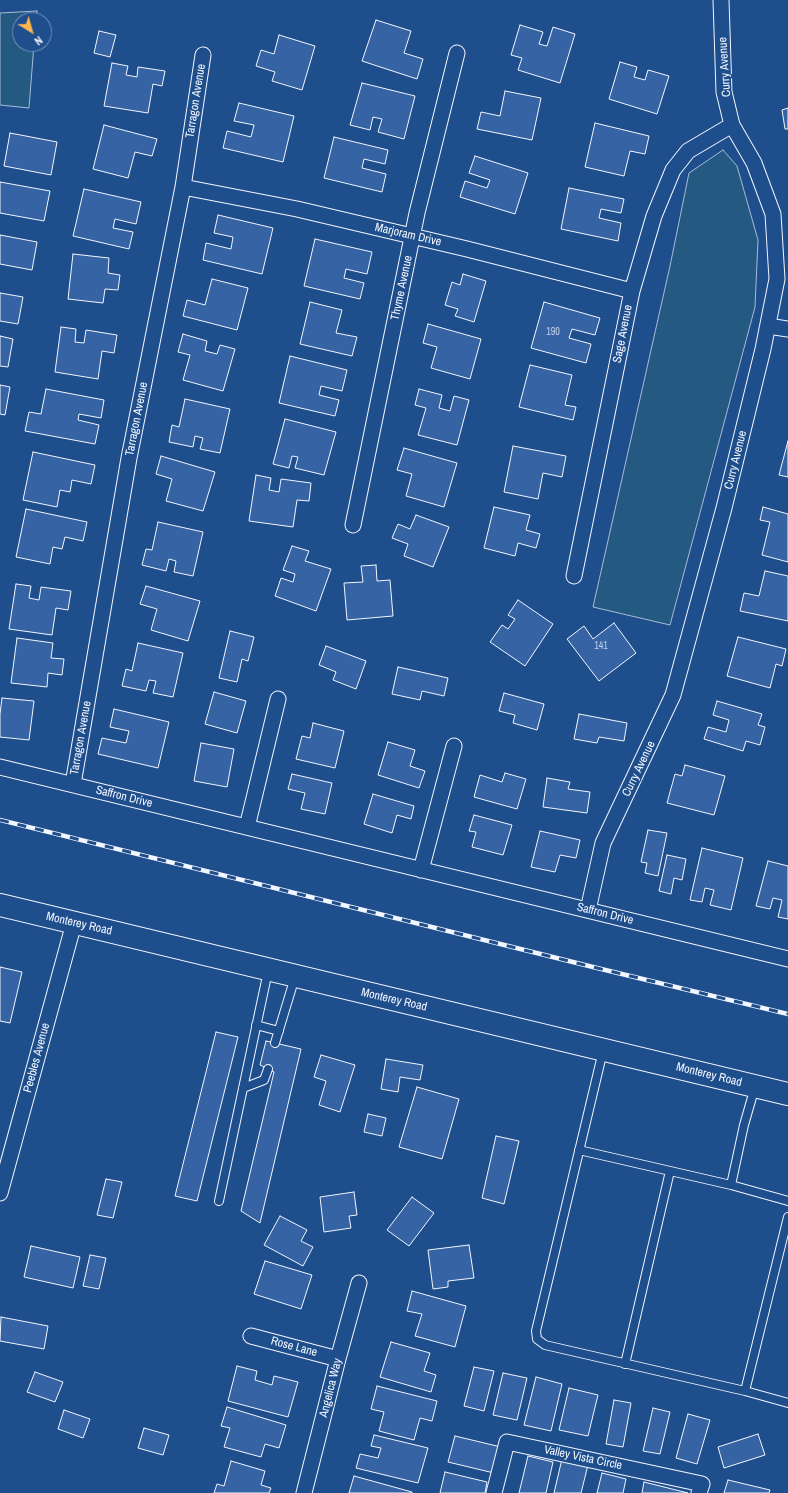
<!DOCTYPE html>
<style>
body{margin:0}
#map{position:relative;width:788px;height:1493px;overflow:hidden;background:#1f4e8c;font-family:"Archivo Narrow",sans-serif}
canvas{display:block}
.north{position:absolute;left:12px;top:12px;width:40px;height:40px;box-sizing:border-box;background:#1f4e8c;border:1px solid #7391ba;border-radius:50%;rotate:143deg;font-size:11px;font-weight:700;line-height:16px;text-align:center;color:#f2f6ff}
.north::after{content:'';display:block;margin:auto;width:14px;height:18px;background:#ffb74d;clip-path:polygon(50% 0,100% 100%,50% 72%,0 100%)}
</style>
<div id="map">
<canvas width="788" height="1493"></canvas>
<div class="north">N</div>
</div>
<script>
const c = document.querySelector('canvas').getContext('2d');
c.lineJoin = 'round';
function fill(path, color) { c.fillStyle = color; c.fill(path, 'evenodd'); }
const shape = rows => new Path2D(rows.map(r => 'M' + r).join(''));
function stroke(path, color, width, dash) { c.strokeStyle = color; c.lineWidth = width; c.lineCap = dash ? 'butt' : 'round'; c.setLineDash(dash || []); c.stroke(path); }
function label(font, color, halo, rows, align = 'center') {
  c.font = font + ' "Archivo Narrow",sans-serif'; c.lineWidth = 3; c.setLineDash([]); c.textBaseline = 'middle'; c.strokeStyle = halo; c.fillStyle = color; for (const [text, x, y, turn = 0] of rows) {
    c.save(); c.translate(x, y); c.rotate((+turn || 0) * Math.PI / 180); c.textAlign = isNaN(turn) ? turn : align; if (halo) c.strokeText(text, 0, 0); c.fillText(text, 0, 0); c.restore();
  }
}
const green = shape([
 [37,11,36,20,20,20,20,44,34,44,29,108,0,105,0,13,37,11],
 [723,150,737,166,758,240,755,307,670,625,593,607,670,266,689,173,723,150]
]);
fill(green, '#245a82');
stroke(green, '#a8bbd7', 1);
const building = shape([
 [376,20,411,31,404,53,423,59,417,79,362,61,376,20],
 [520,25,543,32,539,44,547,46,553,27,575,34,560,83,518,70,522,58,511,55,520,25],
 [99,31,116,35,110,57,94,53,99,31],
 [279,35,315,46,302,90,272,81,275,72,256,66,261,50,274,54,279,35],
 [620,62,637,67,634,77,645,80,648,70,669,76,657,114,609,99,620,62],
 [112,63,128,66,126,75,137,77,138,67,165,71,162,86,153,84,148,113,104,106,112,63],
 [362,83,415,96,404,139,378,132,382,119,373,117,370,130,350,125,362,83],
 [505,91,541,98,532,140,477,129,481,112,500,116,505,91],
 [239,103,294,116,283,162,223,148,227,131,251,137,254,125,234,121,239,103],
 [788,108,788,129,785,129,782,110,788,108],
 [595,123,649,136,645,154,630,151,624,176,585,167,595,123],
 [104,125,157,139,152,156,135,152,128,178,93,169,104,125],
 [10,133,57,142,51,175,4,166,10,133],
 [334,137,388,150,385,164,364,159,362,168,386,174,382,192,324,178,334,137],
 [475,156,528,173,515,214,460,197,465,181,487,188,490,180,469,173,475,156],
 [0,182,50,191,44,221,0,213,0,182],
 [569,188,624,199,621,213,601,209,599,218,621,223,618,241,561,229,569,188],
 [84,189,141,202,136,224,115,219,113,228,133,232,129,249,73,236,84,189],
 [218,215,273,228,262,274,203,260,206,243,231,249,233,237,214,233,218,215],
 [0,235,37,242,32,270,0,264,0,235],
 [315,239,372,252,367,274,346,269,344,278,364,283,360,299,304,286,315,239],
 [73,254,109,258,108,273,120,275,118,290,105,289,103,303,68,299,73,254],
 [463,274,486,281,474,322,455,316,458,309,445,305,452,282,460,285,463,274],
 [212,279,248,288,237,330,183,316,187,300,205,305,212,279],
 [0,293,23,297,18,324,0,321,0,293],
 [310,302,342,310,336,333,357,337,352,356,300,344,310,302],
 [544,302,600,318,595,335,572,329,569,338,591,344,586,363,531,348,544,302],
 [428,324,481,339,470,379,431,368,437,347,423,343,428,324],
 [61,327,76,329,75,342,84,343,86,330,117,335,114,353,102,351,98,379,55,372,61,327],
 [183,334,207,341,205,351,217,354,220,345,235,349,223,391,183,380,190,355,178,352,183,334],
 [0,336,13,339,8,367,0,366,0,336],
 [290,356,347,370,342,391,321,386,319,395,339,400,335,416,279,403,290,356],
 [530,365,572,375,565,405,576,407,573,420,519,407,530,365],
 [0,385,10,387,5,415,0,414,0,385],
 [46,389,104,400,101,418,79,414,78,420,99,425,95,444,25,431,29,412,41,414,46,389],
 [419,389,442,395,439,408,450,411,454,396,469,400,457,445,418,435,426,408,415,405,419,389],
 [185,399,230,409,220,453,200,449,203,438,195,436,193,447,169,442,172,425,179,427,185,399],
 [285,419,336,432,324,475,295,468,298,457,292,456,289,468,273,464,285,419],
 [788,441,788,477,779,475,788,441],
 [513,446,566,456,562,477,543,473,538,499,504,492,513,446],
 [404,448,457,463,444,507,406,496,412,474,397,470,404,448],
 [33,452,95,465,91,484,72,480,70,492,60,490,57,507,23,500,33,452],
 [161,456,215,472,203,511,166,501,172,479,156,474,161,456],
 [256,475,271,478,269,490,279,492,281,479,311,483,309,501,297,500,293,527,249,521,256,475],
 [494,507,530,515,526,530,540,534,536,548,518,543,515,556,484,548,494,507],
 [763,507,788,514,788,562,762,555,770,522,760,520,763,507],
 [26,509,87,522,83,541,65,537,62,549,53,547,50,564,16,557,26,509],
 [416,515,449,527,433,567,404,556,408,544,392,538,398,524,410,529,416,515],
 [158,522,203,532,193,576,174,572,176,561,169,559,166,571,142,565,146,549,152,550,158,522],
 [292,546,309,551,305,561,331,569,316,611,275,596,281,578,293,582,295,574,283,570,292,546],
 [376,565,377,581,390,580,393,616,347,620,344,583,363,582,361,566,376,565],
 [765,571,788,576,788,621,740,611,744,593,759,596,765,571],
 [16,584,31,586,29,598,39,600,41,587,71,591,68,610,56,608,52,635,9,629,16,584],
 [146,586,200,601,188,641,151,630,157,609,140,604,146,586],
 [518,600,553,624,525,666,490,642,502,625,508,629,515,619,508,615,518,600],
 [614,623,636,653,599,681,567,639,584,626,593,639,614,623],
 [230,631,254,637,248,661,242,659,237,682,219,678,230,631],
 [738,637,786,649,782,666,776,664,770,688,727,676,738,637],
 [17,638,53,643,51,658,64,659,62,675,48,673,47,687,11,683,17,638],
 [138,643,183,653,173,697,153,693,156,681,149,680,146,691,122,686,126,669,132,671,138,643],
 [326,646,366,661,356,689,333,680,336,672,319,665,326,646],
 [398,667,448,678,444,696,422,691,420,700,392,694,398,667],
 [214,692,246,701,237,733,205,724,214,692],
 [504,693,544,704,537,730,513,723,515,715,499,711,504,693],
 [2,698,34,701,29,740,0,737,0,714,2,698],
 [717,701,762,714,758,725,765,727,760,745,746,741,743,751,704,739,708,727,726,732,729,720,713,715,717,701],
 [114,709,169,722,158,768,98,754,102,738,126,743,129,731,110,727,114,709],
 [579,714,627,723,624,741,599,737,597,743,574,739,579,714],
 [313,723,344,731,335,768,296,759,302,736,310,738,313,723],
 [388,742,415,750,410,766,425,771,419,788,378,775,388,742],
 [201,743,234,749,227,787,194,781,201,743],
 [685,765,725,776,714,815,667,803,675,774,682,776,685,765],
 [505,773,526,779,517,809,474,797,480,775,502,782,505,773],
 [292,774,332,783,325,814,301,809,305,793,288,789,292,774],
 [547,778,570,782,568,789,590,792,587,813,543,807,547,778],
 [373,794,414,806,411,819,397,815,392,833,364,824,373,794],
 [474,815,512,825,503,855,472,847,476,832,469,831,474,815],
 [648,830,667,833,658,876,645,873,647,863,641,862,648,830],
 [540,831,580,840,576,858,560,855,555,872,531,867,540,831],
 [702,848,743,858,731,910,710,905,714,890,705,888,702,902,690,900,702,848],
 [667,855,686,859,682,880,674,878,671,894,659,891,667,855],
 [768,861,788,866,788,919,778,917,782,900,773,898,770,909,756,906,768,861],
 [0,967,22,972,10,1023,0,1021,0,967],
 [216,1032,238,1037,197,1201,175,1196,216,1032],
 [266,1041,301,1049,260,1223,241,1211,274,1072,260,1065,266,1041],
 [321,1055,355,1065,340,1112,319,1105,326,1081,314,1077,321,1055],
 [386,1059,423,1065,420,1080,400,1077,398,1092,381,1089,386,1059],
 [417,1087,459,1099,442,1159,399,1147,417,1087],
 [368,1114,386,1118,382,1136,364,1132,368,1114],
 [496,1136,519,1141,504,1204,482,1198,496,1136],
 [106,1179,122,1182,113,1218,97,1215,106,1179],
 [354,1192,357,1215,349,1216,351,1228,324,1232,320,1197,354,1192],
 [412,1197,434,1213,409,1246,387,1230,412,1197],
 [280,1216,307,1230,301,1241,313,1247,303,1266,264,1245,280,1216],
 [469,1245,474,1278,448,1281,448,1287,433,1289,428,1250,469,1245],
 [31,1246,80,1257,73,1288,24,1277,31,1246],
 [90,1255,106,1258,99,1289,83,1286,90,1255],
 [265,1261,312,1275,301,1309,254,1294,265,1261],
 [412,1291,466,1306,455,1347,415,1336,422,1314,407,1311,412,1291],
 [1,1317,48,1326,44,1349,0,1341,1,1317],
 [391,1342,430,1353,424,1371,436,1375,431,1392,380,1377,391,1342],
 [237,1366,257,1371,255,1380,272,1385,274,1376,298,1382,288,1417,228,1401,237,1366],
 [474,1367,494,1371,484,1411,464,1406,474,1367],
 [35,1372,63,1382,55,1402,27,1392,35,1372],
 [503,1373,527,1378,517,1420,493,1415,503,1373],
 [536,1377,562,1384,551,1431,524,1425,536,1377],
 [377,1386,437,1401,432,1421,420,1418,414,1440,379,1431,384,1412,371,1409,377,1386],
 [569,1388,598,1395,588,1436,559,1430,569,1388],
 [614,1400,631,1403,623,1447,606,1444,614,1400],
 [227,1407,286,1425,279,1448,265,1444,261,1457,224,1447,230,1428,221,1426,227,1407],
 [653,1408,670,1412,660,1454,643,1451,653,1408],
 [64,1410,90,1419,83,1438,58,1429,64,1410],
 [688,1414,710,1420,697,1464,676,1458,688,1414],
 [144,1428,169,1435,163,1455,138,1448,144,1428],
 [758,1434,765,1455,724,1468,718,1447,758,1434],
 [374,1435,428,1448,418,1483,356,1468,360,1454,378,1458,381,1448,371,1446,374,1435],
 [455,1436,501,1447,494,1473,448,1462,455,1436],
 [528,1456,553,1462,546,1493,519,1493,528,1456],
 [562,1459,588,1465,581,1493,554,1493,562,1459],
 [231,1461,265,1471,261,1485,271,1488,269,1493,214,1493,217,1484,224,1486,231,1461],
 [445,1472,487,1482,485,1493,440,1493,445,1472],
 [602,1473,626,1479,623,1493,597,1493,602,1473],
 [354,1476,412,1492,412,1493,349,1493,354,1476],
 [728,1480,770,1490,769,1493,724,1493,728,1480],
 [644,1482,688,1493,642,1493,644,1482]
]);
fill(building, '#3563a3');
stroke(building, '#f2f6ff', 1);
const service = shape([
 [256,1025,279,1031],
 [275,1043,295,977],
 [603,1051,536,1331,537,1339,545,1345,745,1391,788,1403],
 [755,1087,744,1125,731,1185,788,1201],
 [243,1088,264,1080,268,1069],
 [579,1150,731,1185],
 [219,1201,268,971],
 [625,1364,670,1171],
 [745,1391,788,1217]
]);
const minor = shape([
 [183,187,297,209,467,249,632,291],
 [768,326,788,329],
 [353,525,417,213,457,53],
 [574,576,632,291,654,216,673,170,688,151,732,125],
 [0,767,788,959],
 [73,784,129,458,183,187,203,55],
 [247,827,278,699],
 [421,870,454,746],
 [588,910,603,843,673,695,724,508,763,349,777,279,773,214,754,163,732,125,724,92,721,0],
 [0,1193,74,923],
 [251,1336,338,1359],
 [304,1493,338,1359,359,1283],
 [494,1493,507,1442,702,1484,699,1493]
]);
const primary = shape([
 [0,905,788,1094]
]);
stroke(service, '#f2f6ff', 10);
stroke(minor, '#f2f6ff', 17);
stroke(primary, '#f2f6ff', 24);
stroke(service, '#1f4e8c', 8);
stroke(minor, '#1f4e8c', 15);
stroke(primary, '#1f4e8c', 22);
const rail = shape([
 [0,820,597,968,788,1014]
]);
stroke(rail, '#f2f6ff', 4.5);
stroke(rail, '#1f4e8c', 3, [9]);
label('10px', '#c3d1e8', null, [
 ["190",553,332],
 ["141",601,646]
]);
label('12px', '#f2f6ff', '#1f4e8c', [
 ["Curry Avenue",725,67,-94],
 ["Tarragon Avenue",196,101,-81],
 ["Marjoram Drive",408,235,13],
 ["Thyme Avenue",402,288,-78],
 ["Sage Avenue",623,334,-79],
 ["Tarragon Avenue",137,419,-79],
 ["Curry Avenue",736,460,-76],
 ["Tarragon Avenue",81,738,-80],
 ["Curry Avenue",639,769,-64],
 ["Saffron Drive",124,797,14],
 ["Saffron Drive",605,914,14],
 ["Monterey Road",79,924,13],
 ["Monterey Road",394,1000,13],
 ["Peebles Avenue",37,1058,-75],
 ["Monterey Road",709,1075,14],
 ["Rose Lane",294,1347,15],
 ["Angelica Way",331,1388,-76],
 ["Valley Vista Circle",583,1458,12]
]);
</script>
